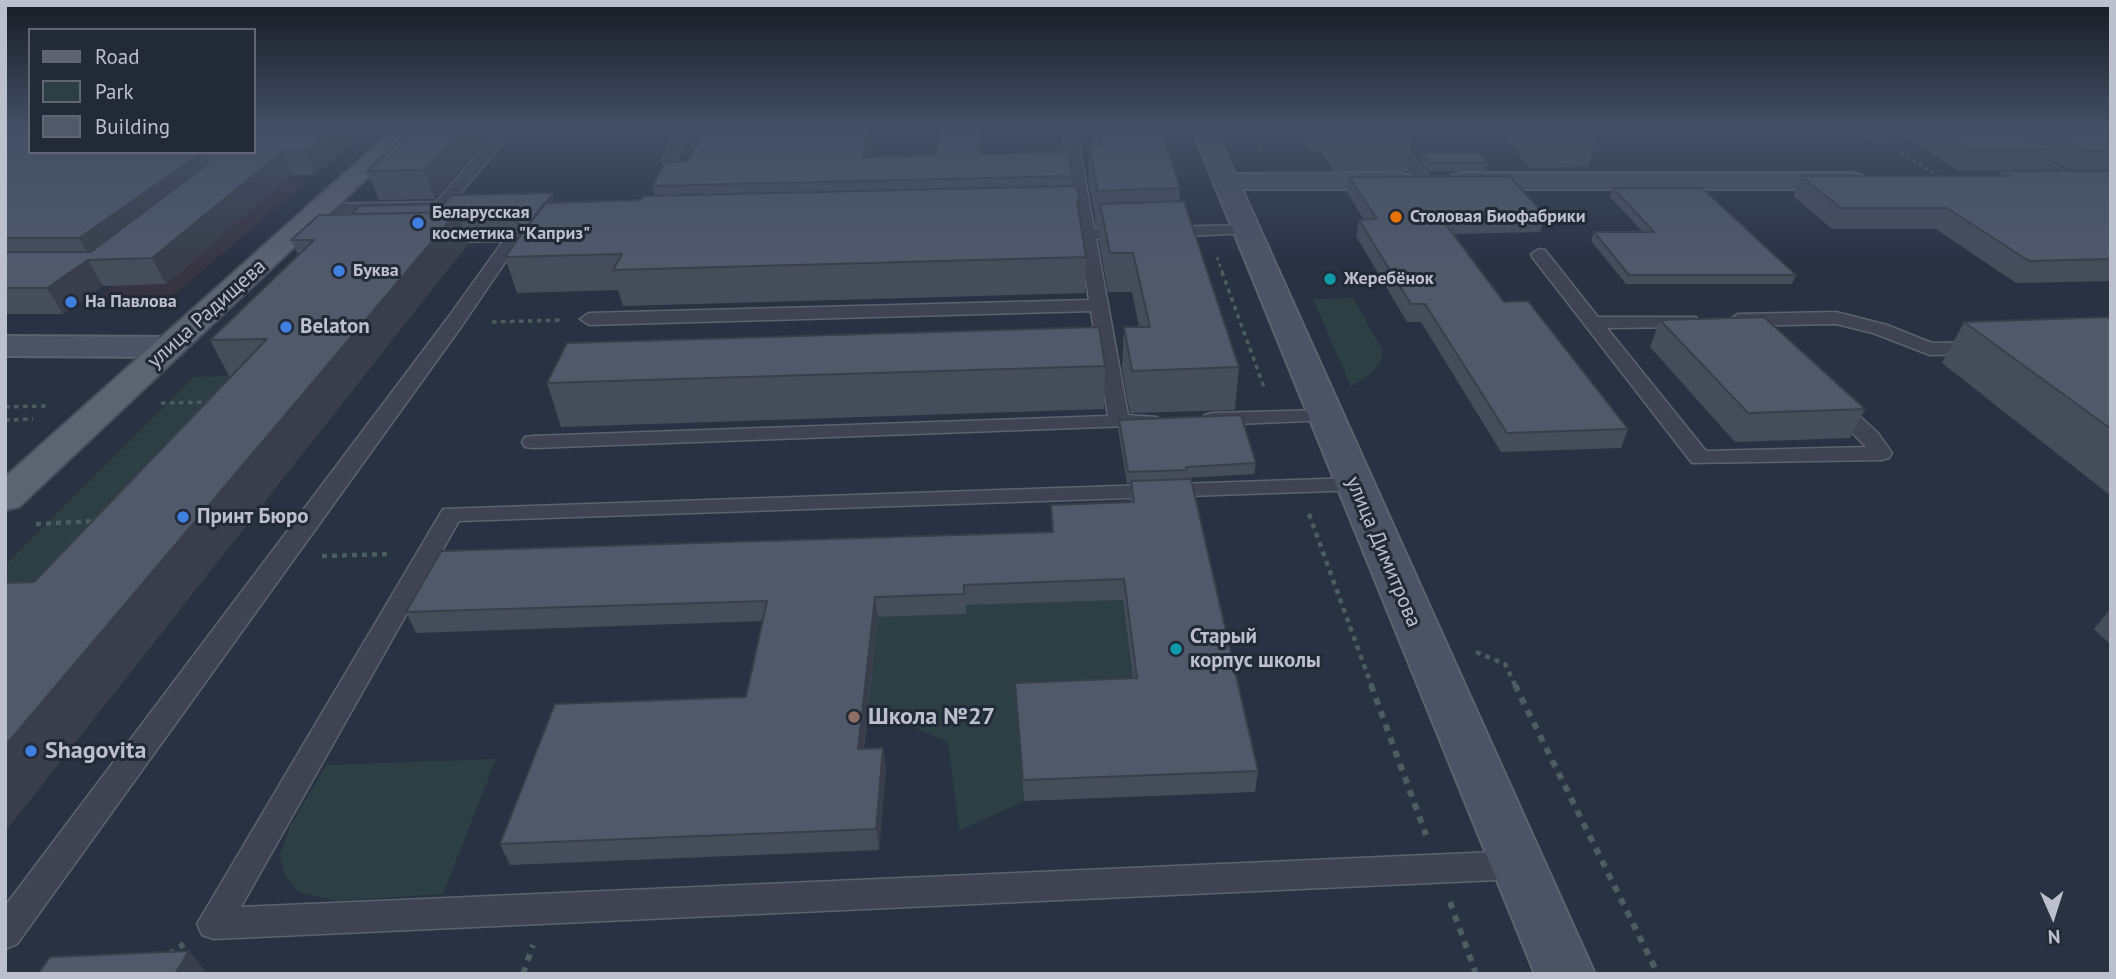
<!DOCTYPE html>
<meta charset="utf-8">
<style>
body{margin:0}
#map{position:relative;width:2116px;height:979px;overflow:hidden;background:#293242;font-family:"PT Sans",sans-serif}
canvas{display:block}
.frame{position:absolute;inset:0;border:7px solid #bbc0cc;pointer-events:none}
.legend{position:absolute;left:28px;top:28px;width:228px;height:126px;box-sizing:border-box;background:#222937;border:2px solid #5f6573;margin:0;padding:9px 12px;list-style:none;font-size:21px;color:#bbc0cc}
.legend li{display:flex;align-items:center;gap:14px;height:35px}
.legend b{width:35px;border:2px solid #5f6573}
.north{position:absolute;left:2018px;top:881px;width:70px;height:70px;-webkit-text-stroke:5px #222937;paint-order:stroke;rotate:177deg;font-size:19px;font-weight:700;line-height:28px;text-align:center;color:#bbc0cc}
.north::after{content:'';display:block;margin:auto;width:24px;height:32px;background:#bbc0cc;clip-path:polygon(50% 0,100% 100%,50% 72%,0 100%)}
</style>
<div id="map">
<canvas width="2116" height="979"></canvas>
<div class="frame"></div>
<ul class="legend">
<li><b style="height:9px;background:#5c6371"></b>Road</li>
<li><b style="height:19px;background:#2c4044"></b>Park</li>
<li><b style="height:19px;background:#50596a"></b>Building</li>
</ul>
<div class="north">N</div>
</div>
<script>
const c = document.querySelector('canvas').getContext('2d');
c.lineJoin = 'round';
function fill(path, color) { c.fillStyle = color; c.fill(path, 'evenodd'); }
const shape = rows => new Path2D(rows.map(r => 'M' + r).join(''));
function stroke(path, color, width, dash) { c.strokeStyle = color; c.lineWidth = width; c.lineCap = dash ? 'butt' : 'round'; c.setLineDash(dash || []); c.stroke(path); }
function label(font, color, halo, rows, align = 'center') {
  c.font = font + ' "PT Sans",sans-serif'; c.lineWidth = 6; c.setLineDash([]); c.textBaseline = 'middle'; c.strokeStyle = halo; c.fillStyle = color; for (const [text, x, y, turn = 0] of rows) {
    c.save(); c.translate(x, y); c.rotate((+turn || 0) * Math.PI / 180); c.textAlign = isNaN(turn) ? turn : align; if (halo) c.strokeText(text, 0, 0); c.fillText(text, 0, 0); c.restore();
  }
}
fill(shape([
 [308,181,170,298,98,299,112,286,100,286,180,184]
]), '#383543');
fill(shape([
 [1353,298,1382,349,1382,360,1372,373,1351,387,1313,299],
 [284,374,5,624,5,565,194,377],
 [1123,600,1136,699,1016,704,1024,801,959,831,948,742,868,708,878,617,965,614,966,605],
 [496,759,443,894,338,901,298,892,285,876,280,856,290,827,326,765]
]), '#2c4044');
const lane = shape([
 [500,129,515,129,446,210,322,214,314,209,322,204,436,202,500,129],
 [679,129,693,129,674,163,664,163,662,160,679,129],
 [1062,129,1076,129,1094,229,1130,228,1138,233,1130,238,1096,239,1128,415,1157,417,1161,421,1157,425,533,448,525,447,522,442,525,437,533,436,1108,416,1091,311,589,325,580,319,589,313,1089,300,1062,129],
 [1375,129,1389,129,1430,178,1432,181,1430,184,1420,184,1375,129],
 [1859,129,1875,129,1887,139,1885,142,1875,142,1859,129],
 [1976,129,1993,129,2081,181,2074,185,2069,184,1976,129],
 [1245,225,1253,230,1251,233,1164,237,1156,232,1164,227,1245,225],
 [515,231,523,236,461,327,17,944,5,949,5,906,447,319,503,241,435,242,427,237,429,234,515,231],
 [1539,249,1545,250,1598,317,1696,317,1698,321,1696,325,1689,327,1607,328,1706,451,1866,447,1825,404,1828,400,1835,398,1842,400,1878,433,1892,453,1889,458,1881,460,1692,463,1533,258,1531,254,1539,249],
 [1836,312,1887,325,1932,343,1982,342,1992,348,1982,354,1930,355,1873,333,1836,324,1738,326,1729,320,1738,314,1836,312],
 [1324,410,1331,412,1334,416,1331,420,1212,425,1205,423,1202,419,1205,415,1212,413,1324,410],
 [1354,478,1362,480,1365,485,1362,490,459,521,241,907,1518,851,1529,855,1534,865,1529,875,1518,879,214,939,202,935,197,924,443,509,1354,478]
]);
const secondary = shape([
 [1192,129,1215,129,1235,174,1401,173,1410,176,1414,181,1410,186,1401,189,1242,189,1595,974,1535,974,1192,129],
 [1461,173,1853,173,1862,176,1866,181,1862,186,1853,189,1461,189,1452,186,1448,181,1452,176,1461,173],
 [5,336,170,337,181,340,186,347,181,354,170,357,5,356,5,336]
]);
const primary = shape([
 [394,129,419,129,19,507,5,510,5,477,394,129]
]);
stroke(lane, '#5c626f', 3);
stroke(secondary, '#5c626f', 4);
stroke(primary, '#474d5b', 4);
stroke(shape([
 [1250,129,1262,153],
 [1901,153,1941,178],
 [1217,257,1223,274]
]), '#4c5d62', 2.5, [3.5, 3.5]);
stroke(shape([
 [1222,272,1265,390],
 [492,322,560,320],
 [161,403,212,402],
 [5,407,49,406],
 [5,420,33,419]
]), '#4c5d62', 3.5, [4.5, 4.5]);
stroke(shape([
 [1309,514,1372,687],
 [36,524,97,521],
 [322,556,390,554],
 [1476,652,1505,664,1516,687]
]), '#4c5d62', 4.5, [5, 5]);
stroke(shape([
 [1371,685,1426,835],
 [1515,685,1658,974],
 [1450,902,1476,974],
 [168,955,184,944],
 [523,974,533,945]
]), '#4c5d62', 6, [7, 7]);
fill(lane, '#3e4452');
fill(secondary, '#4c5364');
fill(primary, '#5c6371');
fill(shape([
 [5,129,368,129,315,175,292,175,166,284,103,286,63,314,5,314],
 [412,129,435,199,379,200,367,171],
 [879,129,872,157,936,155,939,129,983,129,982,154,1072,176,1072,186,1080,196,1079,217,1086,257,1085,293,623,306,618,290,517,293,505,257,520,237,520,231,515,228,463,230,468,244,34,582,232,376,229,376,210,340,298,255,291,240,352,214,443,204,641,200,655,196,652,186,688,161],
 [1093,129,1098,129,1180,188,1179,201,1239,367,1235,410,1130,413,1122,369,1124,327,1139,327,1132,292,1108,292,1099,242,1099,228,1095,228,1095,214,1088,180,1089,145,1094,145],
 [1299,129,1411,129,1414,133,1406,171,1333,171,1322,152,1312,152],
 [1500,129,1592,129,1597,135,1588,167,1529,168],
 [1895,129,2111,129,2111,281,2016,283,1936,229,1832,229,1793,196,1801,176,1999,176,2002,171,2108,171,2071,170,2050,159,2043,170,1958,171],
 [2020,132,2034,132,2031,137],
 [1421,153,1488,163,1486,171,1428,171,1420,162],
 [1349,177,1545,215,1540,232,1453,234,1504,302,1628,429,1621,448,1501,452,1421,322,1407,322,1356,236,1359,220,1364,220,1347,192],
 [1613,188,1796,275,1792,284,1626,284,1591,241,1594,232,1643,232,1610,197],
 [2111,317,2111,496,1942,363,1964,322],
 [1660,320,1865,409,1850,438,1735,442,1650,347],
 [1105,366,1104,409,561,427,547,383],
 [1119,420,1256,463,1254,474,1186,478,1186,479,1258,771,1255,792,1024,801,1015,683,1133,678,1123,600,966,605,966,614,878,617,864,749,883,748,886,769,879,850,510,865,500,844,746,697,763,621,416,633,406,612,1052,532,1051,505,1130,502,1131,483,1127,483,1118,430],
 [2111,608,2111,645,2094,629]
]), '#454d5b');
fill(shape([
 [334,129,368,129,315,175,306,152],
 [463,129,496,129,435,199,424,170],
 [869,129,879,129,867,181,862,157],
 [981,129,983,129,981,178,980,154],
 [282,152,292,175,166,284,152,258],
 [197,156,207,179,91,260,79,238],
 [553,193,555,201,526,242,524,233],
 [1080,196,1079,229,1077,201],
 [457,212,468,244,5,832,5,746],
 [88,260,103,286,63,314,47,288],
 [875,597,878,617,861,770,858,749],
 [883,748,886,769,879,850,876,829],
 [189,951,208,974,175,974]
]), '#383e4a');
const building = shape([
 [5,129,30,129,30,152,254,152,254,129,334,129,306,152,282,152,152,258,88,260,47,288,5,288,5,252,91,252,209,163,204,158,197,156,79,238,5,238,5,129],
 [412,129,463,129,424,170,367,171,412,129],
 [705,129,869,129,862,157,936,155,939,129,981,129,980,154,1068,152,1072,176,652,186,666,162,688,161,705,129],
 [1098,129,1161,129,1180,188,1095,191,1097,187,1089,145,1102,145,1098,129],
 [1337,129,1411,129,1414,133,1339,133,1337,129],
 [1532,129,1592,129,1597,135,1538,136,1532,129],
 [1934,129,2016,129,2054,150,1969,150,1934,129],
 [2043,129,2111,129,2111,151,2082,150,2043,129],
 [1421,153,1479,153,1488,163,1429,163,1421,153],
 [2002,171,2111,171,2111,259,2029,261,1947,208,1841,208,1801,176,2010,176,2002,171],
 [1509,176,1545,215,1441,218,1504,302,1528,301,1628,429,1507,433,1425,304,1411,304,1359,220,1377,219,1349,177,1509,176],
 [1075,186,1080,196,1077,201,1086,257,613,270,622,254,505,257,544,203,641,200,644,196,1075,186],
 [1613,188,1702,188,1796,275,1629,275,1594,232,1654,232,1613,188],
 [553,193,523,233,519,233,522,225,512,219,459,221,457,212,352,214,360,206,443,204,452,195,553,193],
 [1184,201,1239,367,1132,371,1124,327,1150,327,1133,253,1110,253,1100,204,1184,201],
 [457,212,5,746,5,583,34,582,267,339,210,340,314,240,291,240,319,215,457,212],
 [1764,317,1865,409,1748,413,1660,320,1764,317],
 [2111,317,2111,429,1964,322,2111,317],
 [1099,327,1105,366,547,383,567,343,1099,327],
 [1241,415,1256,463,1186,467,1186,470,1128,472,1119,420,1241,415],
 [1191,479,1258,771,1023,780,1015,683,1137,678,1124,579,964,585,964,594,875,597,858,749,883,748,876,829,500,844,555,704,746,697,767,601,406,612,441,551,1053,532,1051,505,1134,502,1131,481,1191,479],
 [189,951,175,974,38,974,50,957,189,951]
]);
fill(building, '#50596a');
stroke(building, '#383e4a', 2);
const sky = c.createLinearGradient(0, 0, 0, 266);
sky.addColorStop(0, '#171c24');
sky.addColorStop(0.48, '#434f65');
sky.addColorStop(1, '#434f6500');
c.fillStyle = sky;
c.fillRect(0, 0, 2116, 266);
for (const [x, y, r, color] of [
 [1396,217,7,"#e8710a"],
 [418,223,7,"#3f7fe0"],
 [339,271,7,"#3f7fe0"],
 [1330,279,7,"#0f9aa8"],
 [71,302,7,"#3f7fe0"],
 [286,327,7,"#3f7fe0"],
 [183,517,7,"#3f7fe0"],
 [1176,649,7,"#0f9aa8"],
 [854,717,7,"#8d6e63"],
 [31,751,7,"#3f7fe0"]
]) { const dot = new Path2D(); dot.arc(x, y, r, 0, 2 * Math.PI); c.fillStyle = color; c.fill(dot); stroke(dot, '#222937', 2.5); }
label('bold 18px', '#bbc0cc', '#222937', [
 ["Беларусская",432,213],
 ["косметика \"Каприз\"",432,234],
 ["Столовая Биофабрики",1410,217],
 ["Буква",353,271],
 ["Жеребёнок",1344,279],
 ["На Павлова",85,302]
], 'left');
label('21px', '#bbc0cc', '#222937', [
 ["улица Радищева",207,314,-42],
 ["улица Димитрова",1383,552,67]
]);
label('bold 21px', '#bbc0cc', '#222937', [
 ["Belaton",300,327],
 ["Принт Бюро",197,517],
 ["Старый",1190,637],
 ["корпус школы",1190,661]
], 'left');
label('bold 24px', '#bbc0cc', '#222937', [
 ["Школа №27",868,717],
 ["Shagovita",45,751]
], 'left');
</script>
